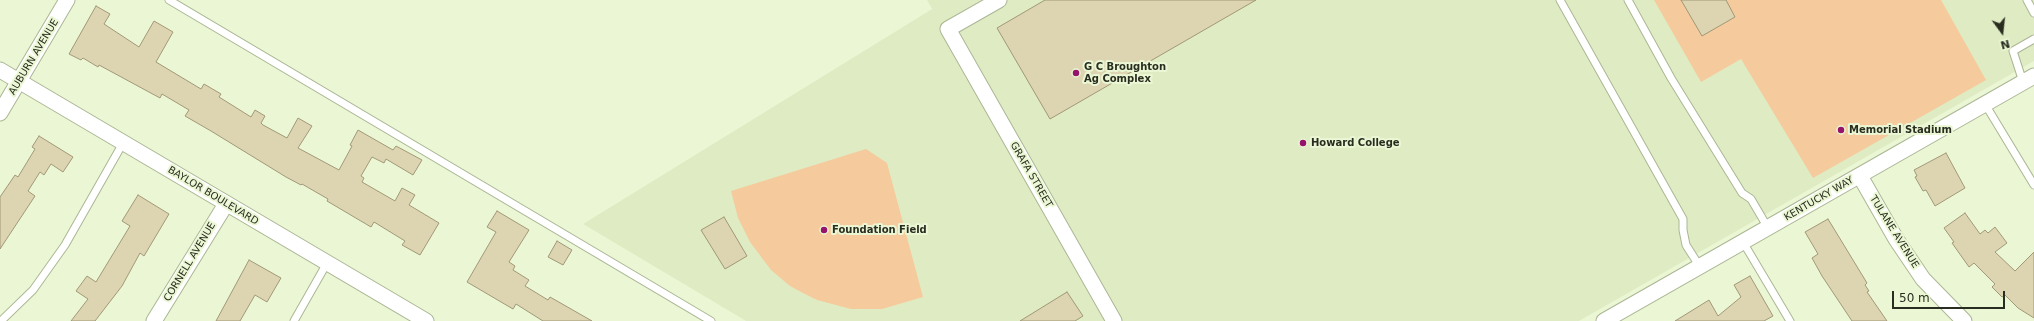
<!DOCTYPE html>
<style>
body{margin:0}
#map{position:relative;width:2034px;height:321px;overflow:hidden;background:#ebf7d4;font-family:"DejaVu Sans",sans-serif}
canvas{display:block}
.north{position:absolute;left:1982px;top:12px;width:40px;height:40px;-webkit-text-stroke:3px #ebf7d4;paint-order:stroke;rotate:165deg;font-size:11px;font-weight:700;line-height:16px;text-align:center;color:#292d20}
.north::after{content:'';display:block;margin:auto;width:14px;height:18px;background:#292d20;clip-path:polygon(50% 0,100% 100%,50% 72%,0 100%)}
.scale{position:absolute;left:1892px;top:291px;width:113px;height:18px;box-sizing:border-box;border:2px solid #292d20;border-top:0;padding-left:5px;font-size:12px;line-height:14px;white-space:nowrap;color:#292d20;-webkit-text-stroke:3px #ebf7d4;paint-order:stroke}
</style>
<div id="map">
<canvas width="2034" height="321"></canvas>
<div class="north">N</div>
<div class="scale">50 m</div>
</div>
<script>
const c = document.querySelector('canvas').getContext('2d');
c.lineJoin = 'round';
function fill(path, color) { c.fillStyle = color; c.fill(path, 'evenodd'); }
const shape = rows => new Path2D(rows.map(r => 'M' + r).join(''));
function stroke(path, color, width, dash) { c.strokeStyle = color; c.lineWidth = width; c.lineCap = dash ? 'butt' : 'round'; c.setLineDash(dash || []); c.stroke(path); }
function label(font, color, halo, rows, align = 'center') {
  c.font = font + ' "DejaVu Sans",sans-serif'; c.lineWidth = 4; c.setLineDash([]); c.textBaseline = 'middle'; c.strokeStyle = halo; c.fillStyle = color; for (const [text, x, y, turn = 0] of rows) {
    c.save(); c.translate(x, y); c.rotate((+turn || 0) * Math.PI / 180); c.textAlign = isNaN(turn) ? turn : align; if (halo) c.strokeText(text, 0, 0); c.fillText(text, 0, 0); c.restore();
  }
}
fill(shape([
 [927,0,2034,0,2034,61,1579,321,746,321,583,224,932,9]
]), '#dfecc3');
fill(shape([
 [1654,0,1941,0,1986,80,1813,178,1741,59,1701,82],
 [866,149,887,163,923,297,882,309,851,309,817,300,803,293,790,286,771,270,750,242,738,218,731,191]
]), '#f5ca9d');
const building = shape([
 [1045,0,1256,0,1050,119,997,28,1045,0],
 [1681,0,1726,0,1735,17,1702,36,1681,0],
 [96,6,110,14,104,24,139,47,154,21,173,32,156,62,201,89,204,84,221,94,219,97,251,117,255,110,265,116,261,123,263,125,287,138,298,118,312,126,298,148,339,170,352,146,350,145,358,130,393,150,396,146,422,160,413,175,386,159,384,163,372,157,361,176,364,178,362,182,395,201,402,188,415,195,409,205,439,223,420,255,402,245,405,241,374,222,371,227,327,201,328,199,302,184,301,185,286,177,211,131,185,116,189,110,162,94,160,98,99,65,98,67,83,58,81,60,69,54,96,6],
 [39,136,73,157,63,172,51,164,44,175,40,172,28,191,35,196,0,249,0,197,15,175,18,177,35,149,32,147,39,136],
 [1946,153,1965,188,1935,206,1926,190,1923,191,1915,177,1917,176,1914,170,1946,153],
 [138,195,169,214,144,256,140,253,122,286,95,321,71,321,88,299,76,291,87,276,96,282,130,226,122,221,138,195],
 [497,211,529,230,509,262,515,266,513,270,529,280,525,286,548,300,550,297,592,321,543,321,516,304,513,309,467,282,496,232,487,227,497,211],
 [1965,213,1980,234,1985,230,1988,233,1995,227,2007,243,1995,252,2015,271,2034,252,2034,318,2018,308,2005,295,2002,297,1992,287,1995,284,1974,263,1969,267,1952,243,1954,242,1944,228,1965,213],
 [724,217,747,256,725,269,701,230,724,217],
 [1828,219,1867,283,1865,285,1869,291,1867,292,1887,321,1852,321,1822,276,1812,258,1818,254,1805,232,1828,219],
 [557,241,572,250,563,265,548,257,557,241],
 [249,260,281,278,267,302,255,295,240,321,216,321,249,260],
 [1750,276,1773,316,1764,321,1675,321,1709,300,1718,316,1741,297,1734,285,1750,276],
 [1067,292,1083,316,1075,321,1020,321,1067,292]
]);
fill(building, '#ddd4b1');
stroke(building, '#a19877', 1);
const service = shape([
 [169,0,711,321],
 [1560,0,1683,219,1683,230,1686,245,1700,267],
 [1628,0,1671,78,1742,193,1751,199,1768,228],
 [2027,0,2034,13],
 [2023,82,2013,51,2034,39],
 [1985,104,2034,185],
 [1743,242,1790,321],
 [1,321,33,290,65,245,123,143],
 [294,321,327,263]
]);
const minor = shape([
 [999,0,948,29,1114,321],
 [0,70,426,321],
 [0,113,67,0],
 [1860,176,1896,239,1923,279,1964,321],
 [154,321,226,204],
 [1604,321,2034,76]
]);
stroke(service, '#abb695', 9);
stroke(minor, '#abb695', 17);
stroke(service, '#fff', 7);
stroke(minor, '#fff', 15);
for (const [x, y, r, color] of [
 [1076,73,4,"#95136b"],
 [1841,130,4,"#95136b"],
 [1303,143,4,"#95136b"],
 [824,230,4,"#95136b"]
]) { const dot = new Path2D(); dot.arc(x, y, r, 0, 2 * Math.PI); c.fillStyle = color; c.fill(dot); stroke(dot, '#ebf7d4', 1.5); }
label('10px', '#292d20', '#ebf7d4', [
 ["AUBURN AVENUE",34,57,-59],
 ["GRAFA STREET",1031,175,60],
 ["BAYLOR BOULEVARD",213,196,31],
 ["KENTUCKY WAY",1819,199,-30],
 ["TULANE AVENUE",1894,232,58],
 ["CORNELL AVENUE",190,262,-59]
]);
label('bold 10px', '#292d20', '#ebf7d4', [
 ["G C Broughton",1084,67],
 ["Ag Complex",1084,79],
 ["Memorial Stadium",1849,130],
 ["Howard College",1311,143],
 ["Foundation Field",832,230]
], 'left');
</script>
